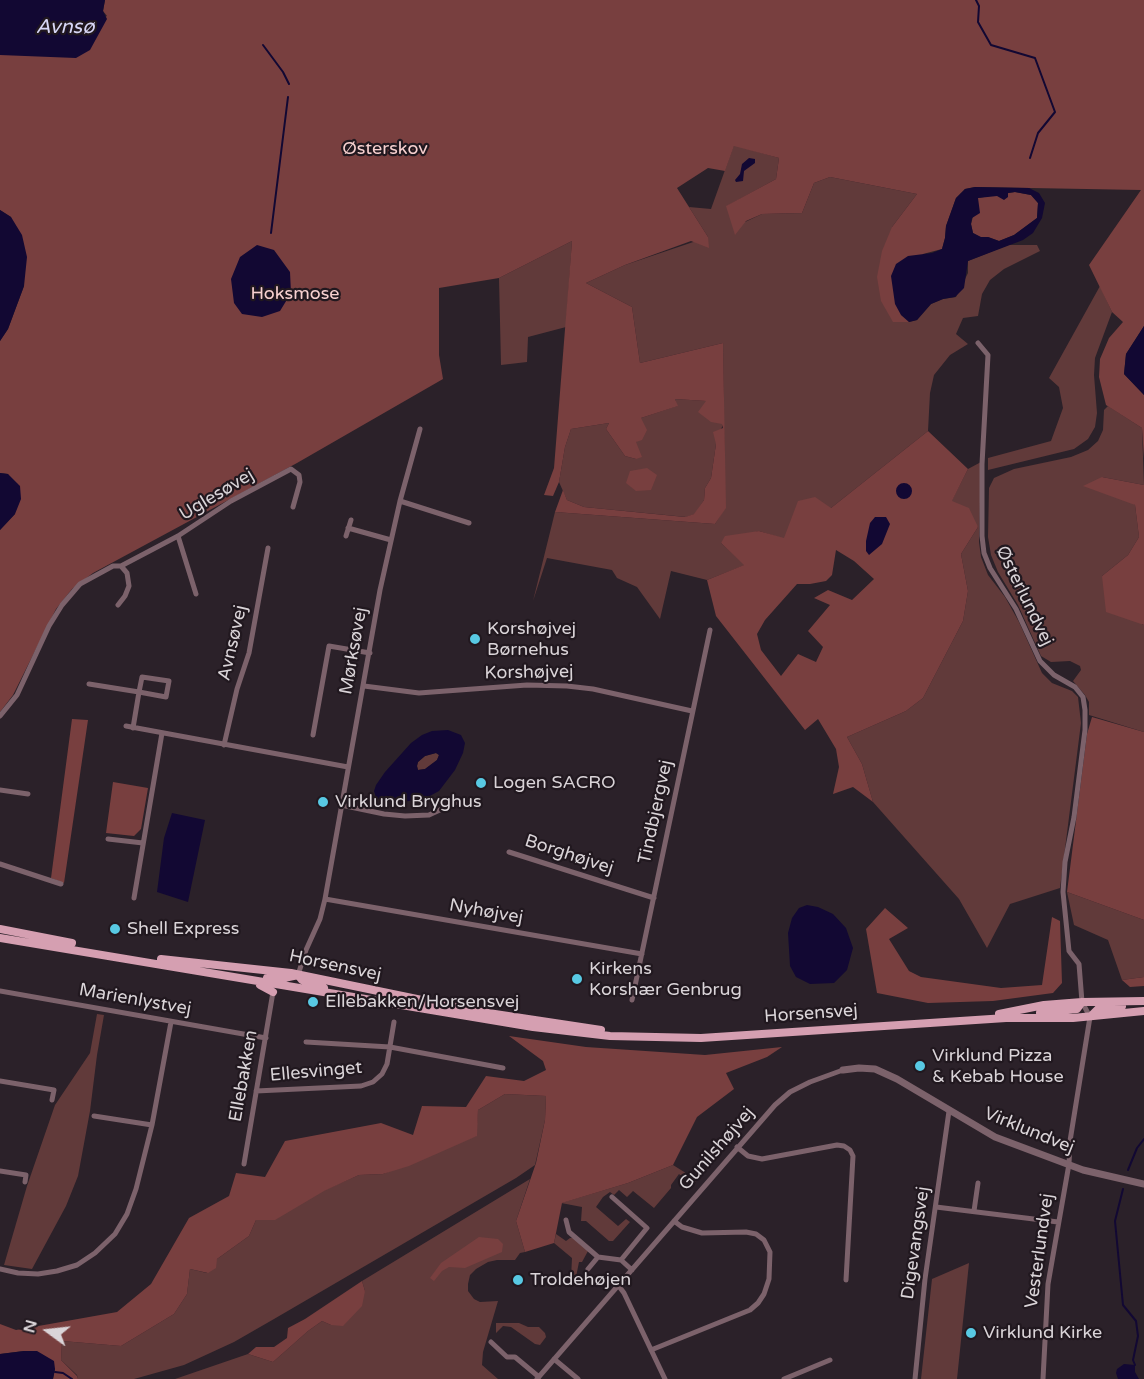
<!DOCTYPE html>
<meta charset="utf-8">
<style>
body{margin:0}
#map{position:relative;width:1144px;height:1379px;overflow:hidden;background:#2b2129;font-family:"Varela Round",sans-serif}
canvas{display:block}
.north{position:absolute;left:18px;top:1301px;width:60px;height:60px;-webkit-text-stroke:4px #21181f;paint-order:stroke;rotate:285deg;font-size:16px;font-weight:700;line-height:24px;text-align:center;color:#dad4d8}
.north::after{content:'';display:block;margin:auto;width:21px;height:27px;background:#dad4d8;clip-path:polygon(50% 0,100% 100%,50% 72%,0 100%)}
</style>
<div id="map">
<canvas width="1144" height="1379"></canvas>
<div class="north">N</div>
</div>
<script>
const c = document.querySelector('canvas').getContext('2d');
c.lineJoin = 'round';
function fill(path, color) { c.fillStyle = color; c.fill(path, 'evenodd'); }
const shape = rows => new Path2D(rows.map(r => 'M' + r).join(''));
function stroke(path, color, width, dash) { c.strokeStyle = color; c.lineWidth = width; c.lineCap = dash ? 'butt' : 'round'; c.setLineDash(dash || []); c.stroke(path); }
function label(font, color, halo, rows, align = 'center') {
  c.font = font + ' "Varela Round",sans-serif'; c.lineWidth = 4.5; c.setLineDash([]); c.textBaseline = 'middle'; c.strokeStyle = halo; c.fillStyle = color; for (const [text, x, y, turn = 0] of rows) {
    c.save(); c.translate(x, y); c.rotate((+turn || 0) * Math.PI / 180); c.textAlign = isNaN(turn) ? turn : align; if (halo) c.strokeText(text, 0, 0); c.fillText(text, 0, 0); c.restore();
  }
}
fill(shape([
 [734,145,779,158,776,179,727,206,745,222,762,214,802,213,814,183,830,177,917,194,892,227,909,322,917,320,931,304,943,299,956,297,968,273,968,261,1008,245,1037,245,1040,251,1004,269,990,280,982,294,978,316,963,318,956,334,968,344,950,355,934,375,930,393,928,431,831,508,784,539,759,531,721,543,745,565,707,580,671,571,660,619,637,587,617,578,612,570,547,558,533,601,555,512,715,524,725,508,723,343,640,363,632,307,586,283,625,265,708,237,689,207,711,209],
 [572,241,566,327,528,337,527,362,501,365,499,278],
 [1100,286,1112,312,1095,358,1094,375,1097,413,1095,427,1088,439,1074,449,988,470,988,458,1051,441,1063,408,1059,387,1049,378],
 [675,399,707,401,723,424,716,444,711,478,705,488,704,500,695,514,686,517,584,507,567,500,559,482,565,447,571,429,609,423,606,429,625,456,636,459,636,442,641,418,677,406],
 [1108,406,1142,428,1144,485,1102,477,1135,505,1139,537,1128,555,1102,576,1144,623,1142,625,1144,625,1144,732,1089,715,1089,702,1085,695,1073,681,1081,670,1080,666,1070,661,1051,662,1041,656,1018,605,998,572,991,555,988,537,989,488,994,478,1014,469,1071,457,1088,450,1098,441,1103,430,1104,410],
 [981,462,979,542,981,557,988,575,1005,597,1019,622,1042,673,1052,683,1072,691,1078,697,1081,723,1060,888,1010,904,987,948,959,899,873,802,862,764,847,737,906,711,923,698,963,621,968,591,961,554,978,527,951,502,968,469],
 [436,753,439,755,437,760,425,769,418,770,417,766,418,762,425,756],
 [1067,892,1144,920,1144,977,1122,980,1108,940,1074,925],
 [97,1014,104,1015,97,1055,90,1111,78,1176,66,1206,32,1269,4,1265,27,1186,55,1105,90,1053],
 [505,1094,546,1096,545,1120,535,1165,516,1178,274,1319,234,1342,184,1365,134,1379,78,1379,77,1375,61,1360,62,1341,121,1346,174,1314,187,1294,190,1269,207,1273,217,1259,249,1236,256,1220,359,1175,383,1174,476,1136,478,1110],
 [673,1165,697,1180,693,1185,679,1174,671,1185,671,1188,654,1208,633,1191,627,1197,619,1190,614,1195,610,1192,603,1197,596,1207,618,1226,626,1219,630,1222,613,1241,609,1241,586,1221,581,1221,582,1207,561,1203,628,1183],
 [530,1179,516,1221,525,1252,520,1253,515,1260,497,1260,488,1262,476,1269,470,1275,468,1284,468,1291,474,1299,480,1302,498,1301,483,1352,482,1365,498,1379,175,1379,248,1354,273,1362,308,1331,322,1321,331,1325,365,1291,362,1281],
 [556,1234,566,1241,570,1238,574,1238,588,1251,582,1262,579,1262,575,1282,571,1278,572,1258,554,1243],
 [969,1263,957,1379,921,1379,932,1279],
 [496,1323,519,1323,528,1327,539,1327,545,1333,546,1337,540,1345,535,1344,511,1327,503,1326,496,1333]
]), '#613a3a');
fill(shape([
 [105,0,1144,0,1144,326,1126,354,1124,374,1144,395,1144,459,1142,428,1106,405,1099,377,1100,359,1109,338,1123,322,1112,312,1089,265,1141,190,975,187,965,189,956,198,946,226,945,238,942,249,923,254,901,315,909,322,893,322,881,301,877,277,882,251,892,227,917,194,830,177,814,183,802,213,762,214,746,221,735,235,726,206,776,179,779,158,734,146,725,171,708,168,677,188,708,237,709,248,691,241,625,265,586,283,632,307,640,363,723,343,726,508,715,524,555,512,563,490,567,500,584,507,685,517,694,514,704,500,705,488,711,478,716,444,713,432,723,428,722,424,711,422,698,412,706,401,675,399,678,406,641,418,647,430,642,440,636,442,642,457,636,459,625,456,606,429,609,423,571,429,565,447,559,482,553,496,544,495,554,468,572,241,499,278,439,288,439,355,443,379,297,463,93,573,72,589,56,609,13,695,0,712,0,530,15,514,8,474,0,473,0,341,8,329,24,286,11,217,0,210,0,55,29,55,107,16,103,11],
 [1015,192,1031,195,1038,203,1037,218,1014,235,999,241,988,237,980,237,973,233,971,224,978,198],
 [928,431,968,469,952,501,969,508,978,527,961,554,968,591,963,621,923,698,906,711,847,737,862,764,873,802,853,787,833,794,839,767,836,749,818,719,805,730,716,616,707,580,744,565,721,543,725,536,759,531,784,538,798,501,815,497,831,508],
 [836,550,854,561,874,579,852,600,828,590,814,598,830,605,808,631,823,647,816,662,798,654,781,676,761,650,757,634,765,620,797,584,810,584,826,581,832,575],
 [647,468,657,475,651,490,636,491,626,483,630,471],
 [1102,477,1144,485,1144,625,1106,612,1102,576,1128,555,1139,537,1135,505,1083,486],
 [1092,717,1144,732,1144,920,1067,892,1087,734],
 [72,719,88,720,64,883,51,878],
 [113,782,148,788,141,829,134,836,106,833],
 [885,908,908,928,889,939,909,971,921,977,1001,988,1042,985,1052,917,1060,921,1062,983,1053,993,993,1001,928,1003,877,993,866,929],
 [1144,977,1144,986,1130,987,1122,980],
 [509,1036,586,1047,705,1055,782,1047,767,1057,726,1073,734,1089,697,1117,673,1165,628,1183,562,1203,554,1243,525,1252,516,1221,536,1163,545,1120,546,1096,505,1094,478,1110,477,1136,409,1166,383,1174,359,1175,324,1191,275,1220,256,1220,249,1236,217,1259,216,1268,208,1273,190,1269,187,1294,174,1314,121,1346,62,1341,61,1360,77,1376,78,1379,53,1379,55,1369,24,1351,0,1354,0,1324,16,1330,117,1312,151,1284,189,1218,229,1196,236,1173,265,1177,285,1141,381,1123,413,1135,422,1106,466,1107,486,1076,524,1081,546,1070,543,1061],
 [479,1237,498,1239,503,1244,502,1252,465,1268,449,1267,442,1271,434,1281,430,1278,441,1263],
 [362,1281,365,1291,362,1306,343,1326,331,1325,322,1321,308,1331,273,1362,248,1354,256,1347,274,1347,287,1338,288,1328,305,1319]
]), '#783f3f');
fill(shape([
 [0,0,105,0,103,11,107,19,90,50,76,58,0,55],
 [749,158,755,159,755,163,744,171,743,181,736,182,735,180,740,174,742,164],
 [975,187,1029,188,1039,193,1045,203,1042,218,1033,233,1023,240,968,261,964,288,955,297,943,299,931,304,917,320,909,322,901,315,895,304,891,276,896,264,908,256,932,253,942,249,945,238,946,226,956,198,965,189],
 [1015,192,1031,195,1038,203,1037,218,1014,235,999,241,988,237,981,237,973,233,971,224,972,218,980,213,978,198,997,196,1004,200,1008,197,1008,193],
 [0,210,11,217,22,235,27,257,24,286,8,329,0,341],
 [257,245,274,250,290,272,291,293,280,311,262,317,242,314,234,303,231,279,240,257],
 [1144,326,1144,395,1124,374,1126,354],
 [0,473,8,474,20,486,21,499,15,514,0,530],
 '896 491a8 8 0 1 1 16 0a8 8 0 1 1-16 0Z',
 [875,517,886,517,890,524,882,544,869,555,866,551,866,541,870,523],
 [448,730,461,735,465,743,463,753,455,770,439,791,426,798,397,803,376,798,374,791,376,785,385,772,411,743,422,735,432,731],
 [436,753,439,755,437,760,425,769,418,770,417,766,418,762,425,756],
 [172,813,205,820,188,902,157,892,164,838],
 [807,905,818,907,833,914,846,928,853,948,847,970,834,983,810,984,796,977,790,966,788,933,792,918,799,908],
 [24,1351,37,1351,54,1361,55,1369,53,1379,0,1379,0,1354],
 [1124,1364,1135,1365,1135,1372,1139,1379,1118,1379,1116,1373,1117,1369]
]), '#120833');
stroke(shape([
 [976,0,979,6,978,22,991,45,1035,58,1055,112,1038,133,1030,158],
 [263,45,283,72,289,84],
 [271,233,288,97],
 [1128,1170,1137,1148,1144,1139],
 [1123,1189,1115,1221,1123,1305,1136,1321,1138,1336,1133,1360,1135,1365],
 [55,1372,63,1373,72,1379]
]), '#120833', 2);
stroke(shape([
 [978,343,988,355,982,464,982,536,984,553,990,568,1016,609,1040,661,1054,675,1075,687,1083,697,1085,710,1085,730,1074,817,1065,862,1063,892,1069,951,1079,964,1082,1002,1090,1017,1070,1141,1069,1164,1048,1284,1043,1379],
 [400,501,469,523],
 [348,528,391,540],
 [178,536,196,594],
 [346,536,351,520],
 [121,566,178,536,231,501,291,469,299,475,300,482,293,507],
 [89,684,139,692,166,697,169,681,142,677,139,692,133,728],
 [364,686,419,693,527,685,567,686,593,689,692,711],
 [0,716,17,695,49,626,62,605,80,584,113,566,121,566,127,573,129,586,125,596,118,605],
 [126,726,348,767],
 [313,735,329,646,370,653],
 [224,745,237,689,249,653,268,548],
 [0,790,28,794],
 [341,805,384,814,405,816,429,815,455,803],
 [108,839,143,843],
 [509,852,654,898],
 [0,864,61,884],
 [134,898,162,733],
 [325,899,642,954],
 [298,975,306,950,320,919,325,899,380,590,400,501,420,429],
 [0,991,266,1038],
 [632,1000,710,630],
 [306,1042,390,1047,503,1068],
 [0,1081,54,1090,52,1100],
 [256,1091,361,1086,373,1082,382,1074,387,1064,394,1022],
 [94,1116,152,1125],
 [737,1147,748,1156,762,1159,837,1145,844,1146,850,1150,853,1156,846,1280],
 [244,1164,273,992],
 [0,1171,26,1175,25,1182],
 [612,1197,647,1228,621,1260],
 [936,1207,1058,1222],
 [974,1211,978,1183],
 [566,1220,569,1232,598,1257],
 [0,1269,18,1273,38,1274,57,1271,77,1265,95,1253,115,1234,127,1214,136,1189,152,1125,171,1022],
 [588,1269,598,1257,621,1260,632,1270],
 [618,1285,624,1293,665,1379],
 [491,1342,507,1357,515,1357,539,1377],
 [651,1350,750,1310,758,1303,764,1294,769,1279,770,1252,764,1240,756,1234,746,1232,702,1233,682,1227,674,1221],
 [554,1359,578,1379],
 [537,1379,775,1105,790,1092,810,1082,843,1070],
 [784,1379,830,1360],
 [915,1379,925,1279,949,1111]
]), '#7c626b', 5);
stroke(shape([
 [843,1070,859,1068,875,1069,897,1079,995,1137,1083,1170,1144,1184]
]), '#7c626b', 7);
stroke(shape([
 [0,929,72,943],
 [0,938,533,1027,610,1036,701,1038,1006,1018,1073,1018,1144,1011],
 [161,959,291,973,475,1011,601,1030],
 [267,978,284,978,298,975,302,980,324,988],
 [260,985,273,992],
 [1040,1013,1077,1009,1082,1002],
 [999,1014,1044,1005,1082,1002,1144,1001],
 [1091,1016,1098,1009,1122,1006]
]), '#d59fb1', 8);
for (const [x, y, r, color] of [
 [475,639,6,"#58c9e3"],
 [481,783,6,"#58c9e3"],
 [323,802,6,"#58c9e3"],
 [115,929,6,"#58c9e3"],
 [577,979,6,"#58c9e3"],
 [313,1002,6,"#58c9e3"],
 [920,1066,6,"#58c9e3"],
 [518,1280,6,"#58c9e3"],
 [971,1333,6,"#58c9e3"]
]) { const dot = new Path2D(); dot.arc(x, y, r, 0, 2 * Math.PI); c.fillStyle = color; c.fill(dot); stroke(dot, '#21181f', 2); }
label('18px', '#f8d1d0', '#21181f', [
 ["Østerskov",385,149],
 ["Hoksmose",295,294]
]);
label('18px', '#dad4d8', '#21181f', [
 ["Uglesøvej",217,495,-31],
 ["Østerlundvej",1024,596,64],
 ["Avnsøvej",233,643,-77],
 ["Mørksøvej",354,651,-80],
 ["Korshøjvej",529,673,-1],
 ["Tindbjergvej",656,812,-78],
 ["Borghøjvej",569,855,18],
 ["Nyhøjvej",486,912,10],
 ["Horsensvej",335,966,12],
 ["Marienlystvej",135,1000,10],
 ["Horsensvej",811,1014,-4],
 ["Ellesvinget",316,1072,-5],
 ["Ellebakken",244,1076,-80],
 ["Virklundvej",1029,1131,22],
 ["Gunilshøjvej",717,1149,-49],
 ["Digevangsvej",916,1243,-82],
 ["Vesterlundvej",1040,1251,-82]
]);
label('18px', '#dad4d8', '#21181f', [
 ["Korshøjvej",487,629],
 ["Børnehus",487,650],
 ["Logen SACRO",493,783],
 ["Virklund Bryghus",335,802],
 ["Shell Express",127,929],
 ["Kirkens",589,969],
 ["Korshær Genbrug",589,990],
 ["Ellebakken/Horsensvej",325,1002],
 ["Virklund Pizza",932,1056],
 ["& Kebab House",932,1077],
 ["Troldehøjen",530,1280],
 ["Virklund Kirke",983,1333]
], 'left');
label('italic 20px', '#d7d6f6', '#21181f', [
 ["Avnsø",65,28]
]);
</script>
